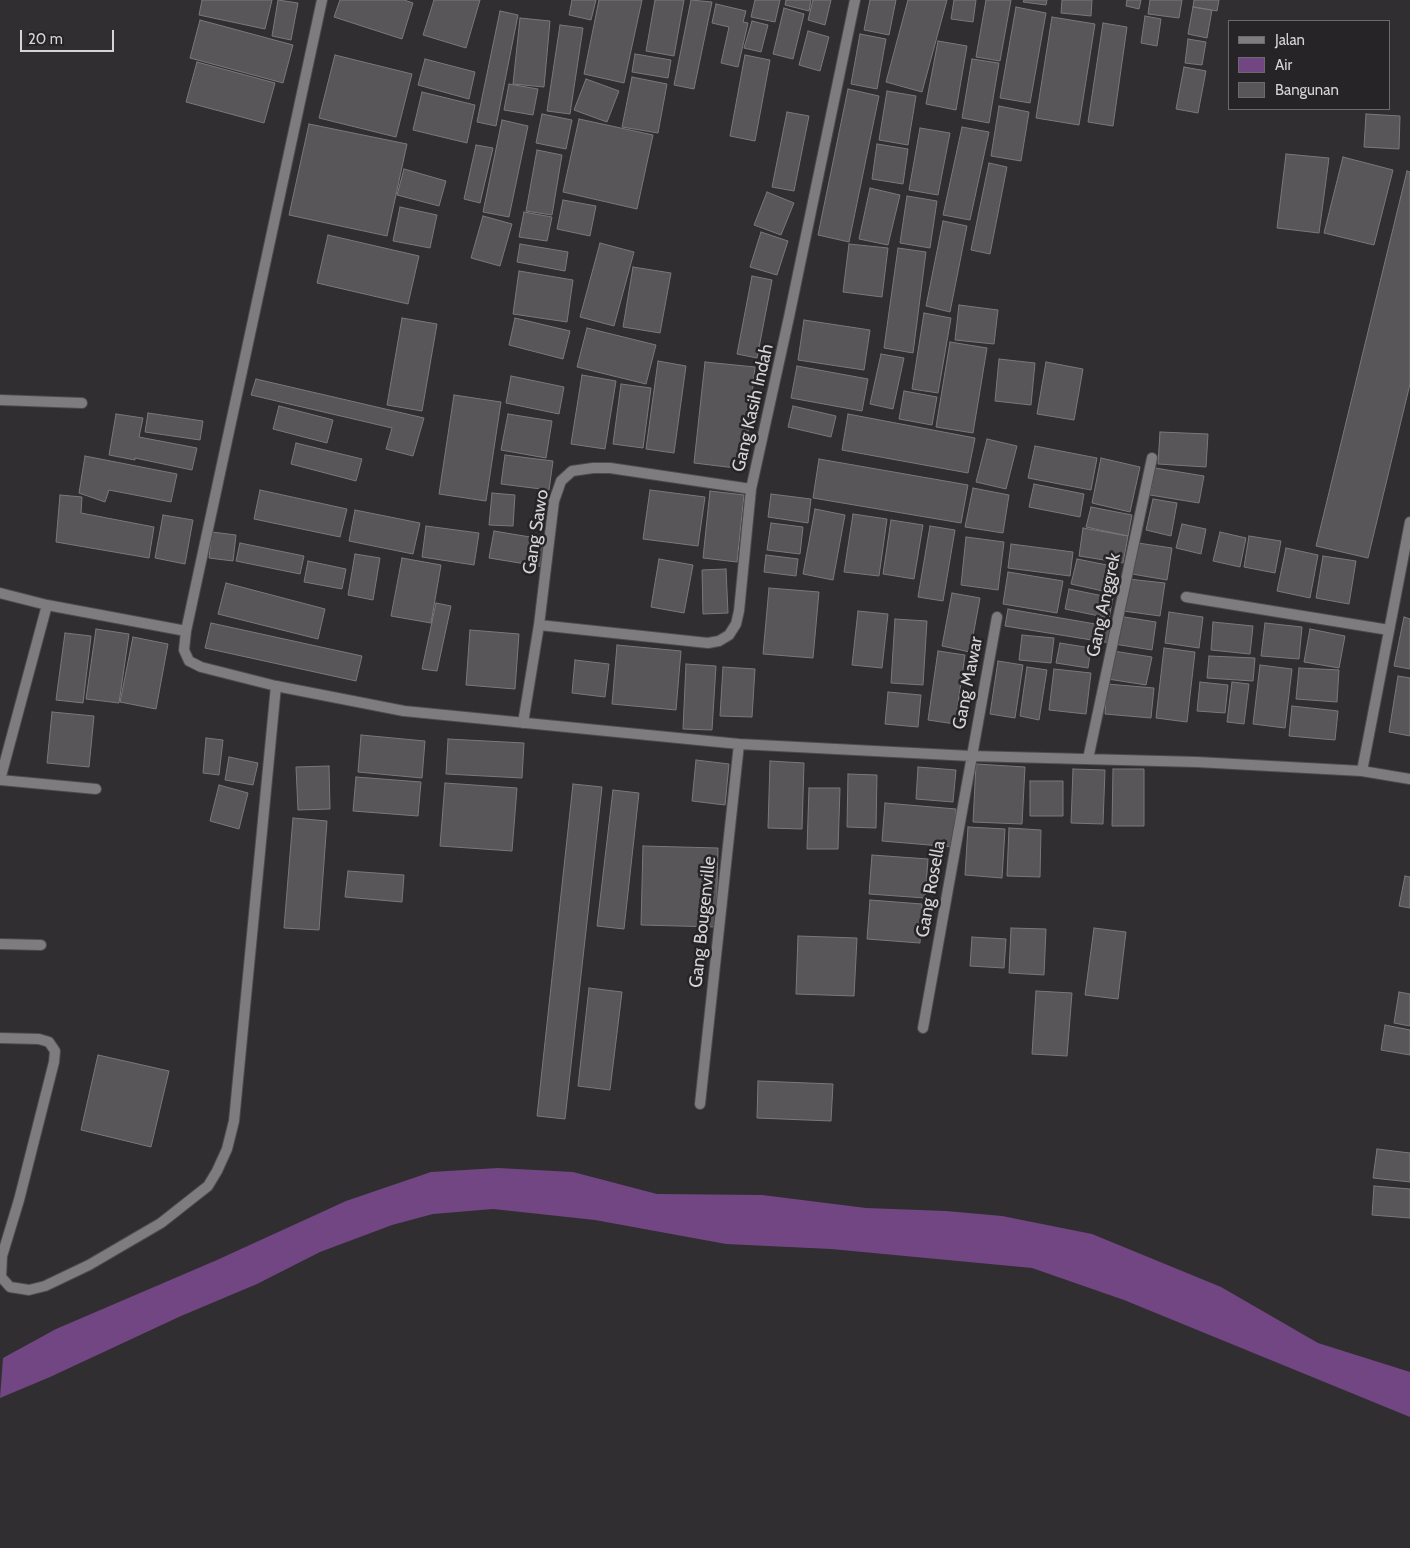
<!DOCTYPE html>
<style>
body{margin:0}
#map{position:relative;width:1410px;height:1548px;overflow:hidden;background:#302e31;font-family:Cabin,sans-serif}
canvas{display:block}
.legend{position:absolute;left:1228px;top:20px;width:162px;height:90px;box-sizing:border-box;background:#262427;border:1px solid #6c6a6d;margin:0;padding:6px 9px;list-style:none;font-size:15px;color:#d6d4d6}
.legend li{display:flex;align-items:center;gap:10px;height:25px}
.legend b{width:25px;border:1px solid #6c6a6d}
.scale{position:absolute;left:20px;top:30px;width:94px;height:22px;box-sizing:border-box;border:2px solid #d6d4d6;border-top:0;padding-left:6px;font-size:15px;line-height:18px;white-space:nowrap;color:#d6d4d6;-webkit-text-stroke:4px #262427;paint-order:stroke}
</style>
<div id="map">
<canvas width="1410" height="1548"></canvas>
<ul class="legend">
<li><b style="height:6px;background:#7e7c7f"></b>Jalan</li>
<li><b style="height:14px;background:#724683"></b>Air</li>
<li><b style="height:14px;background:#59565a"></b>Bangunan</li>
</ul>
<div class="scale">20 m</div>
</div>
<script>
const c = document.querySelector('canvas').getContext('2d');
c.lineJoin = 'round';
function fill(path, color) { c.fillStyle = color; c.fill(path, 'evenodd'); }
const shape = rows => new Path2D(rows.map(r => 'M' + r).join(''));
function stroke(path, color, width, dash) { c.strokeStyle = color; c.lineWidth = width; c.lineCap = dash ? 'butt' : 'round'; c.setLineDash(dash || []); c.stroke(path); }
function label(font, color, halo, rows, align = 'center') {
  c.font = font + ' Cabin,sans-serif'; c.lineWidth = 5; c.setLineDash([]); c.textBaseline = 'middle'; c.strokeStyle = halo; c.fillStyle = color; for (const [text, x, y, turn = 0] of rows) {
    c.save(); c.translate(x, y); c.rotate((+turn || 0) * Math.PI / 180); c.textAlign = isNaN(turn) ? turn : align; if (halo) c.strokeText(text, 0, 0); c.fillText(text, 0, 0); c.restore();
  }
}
fill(shape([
 [498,1168,573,1172,657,1194,762,1195,866,1208,946,1211,1002,1216,1092,1234,1221,1287,1318,1343,1410,1372,1410,1417,1124,1300,1032,1268,831,1249,726,1244,595,1220,493,1209,433,1214,392,1225,320,1252,257,1284,181,1316,50,1377,0,1398,3,1358,56,1329,217,1260,346,1201,431,1172]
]), '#724683');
const building = shape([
 [202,0,272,0,265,29,199,15,202,0],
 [278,0,298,3,291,40,272,36,278,0],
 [340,0,404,0,413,3,402,39,334,17,340,0],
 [434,0,480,0,466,48,423,35,434,0],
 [572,0,596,0,591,20,569,15,572,0],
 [599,0,642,0,624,83,584,74,599,0],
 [655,0,684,0,674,56,646,51,655,0],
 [691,0,712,2,694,89,674,85,691,0],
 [755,0,780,0,775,22,751,17,755,0],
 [786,0,811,0,809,11,785,5,786,0],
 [813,0,831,0,825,25,808,20,813,0],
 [870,0,896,0,889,35,864,30,870,0],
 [908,0,947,0,922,92,886,82,908,0],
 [954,0,976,0,973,22,951,19,954,0],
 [986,0,1011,0,1000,61,976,57,986,0],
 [1024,0,1047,0,1046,5,1023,2,1024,0],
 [1062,0,1092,0,1091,16,1061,13,1062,0],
 [1127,0,1141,0,1139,9,1126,6,1127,0],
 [1150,0,1182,0,1179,18,1148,14,1150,0],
 [1194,0,1219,0,1217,11,1193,7,1194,0],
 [716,4,746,11,743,22,748,23,738,67,721,63,729,27,712,23,716,4],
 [1016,7,1046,13,1030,103,1000,98,1016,7],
 [1193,7,1212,10,1207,38,1188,34,1193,7],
 [784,8,804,14,793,59,773,54,784,8],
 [500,11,518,15,496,126,477,122,500,11],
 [1145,16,1161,19,1157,46,1141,43,1145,16],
 [1052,17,1095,24,1079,125,1036,118,1052,17],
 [520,18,550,21,544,87,513,84,520,18],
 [200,20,293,45,283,83,190,58,200,20],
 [752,21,768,25,761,52,744,48,752,21],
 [1103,23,1127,27,1113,126,1088,122,1103,23],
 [560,25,583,28,570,114,547,111,560,25],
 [808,31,829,37,820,71,799,65,808,31],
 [860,34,886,39,877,89,851,84,860,34],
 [1188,39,1206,42,1202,65,1185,63,1188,39],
 [938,41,967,46,956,110,926,104,938,41],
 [635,54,671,60,668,78,632,72,635,54],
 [335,55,412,74,396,137,319,118,335,55],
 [745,55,770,60,755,141,730,136,745,55],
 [425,59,475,72,469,99,418,85,425,59],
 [972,59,999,63,989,123,962,118,972,59],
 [197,62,275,83,264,123,186,102,197,62],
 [1184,67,1206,71,1198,113,1176,109,1184,67],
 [632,77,667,84,658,133,622,127,632,77],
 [586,79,619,91,607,122,574,110,586,79],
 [509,84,538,89,533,115,504,110,509,84],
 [848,89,879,96,849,242,818,235,848,89],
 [887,91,916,96,908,145,879,140,887,91],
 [422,92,475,105,467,143,413,130,422,92],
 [999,106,1029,112,1021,161,991,156,999,106],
 [787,112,809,116,794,191,772,187,787,112],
 [542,114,572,120,566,149,536,143,542,114],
 [1366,114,1400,116,1399,149,1364,147,1366,114],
 [579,119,653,135,637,209,563,192,579,119],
 [502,120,528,126,509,217,483,212,502,120],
 [309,124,407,144,387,236,289,215,309,124],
 [962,127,989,132,970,220,943,215,962,127],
 [920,128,950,133,938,195,909,190,920,128],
 [877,144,908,149,903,184,872,179,877,144],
 [476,145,493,148,480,203,464,199,476,145],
 [537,150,562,155,552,215,526,211,537,150],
 [1286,154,1329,158,1319,233,1277,228,1286,154],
 [1343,157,1393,170,1374,245,1324,233,1343,157],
 [989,163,1007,167,990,254,971,250,989,163],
 [404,169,446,181,439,206,397,195,404,169],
 [1407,171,1410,172,1410,384,1368,558,1316,546,1407,171],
 [870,188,900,195,888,245,859,239,870,188],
 [767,192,794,203,781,235,754,225,767,192],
 [907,196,937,201,930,248,900,243,907,196],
 [563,200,596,206,590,236,557,229,563,200],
 [400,207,437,215,430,248,393,241,400,207],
 [524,212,552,217,547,241,519,237,524,212],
 [483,216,512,224,500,266,471,258,483,216],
 [943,221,967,226,950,312,926,306,943,221],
 [761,232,788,241,777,275,750,267,761,232],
 [328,235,419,256,408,304,317,283,328,235],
 [600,243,634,252,614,326,580,317,600,243],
 [520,244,568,252,565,271,517,262,520,244],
 [849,244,888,248,882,297,843,292,849,244],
 [898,248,926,252,913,353,884,348,898,248],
 [633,267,671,273,660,333,623,327,633,267],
 [519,271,573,280,567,322,513,314,519,271],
 [752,276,772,280,757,358,737,354,752,276],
 [959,305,998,310,994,344,955,340,959,305],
 [924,313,951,318,938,393,912,389,924,313],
 [402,318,437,324,422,411,387,405,402,318],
 [515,318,570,331,563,359,509,345,515,318],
 [804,320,870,330,864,370,798,360,804,320],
 [587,328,656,345,646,384,577,367,587,328],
 [950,342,987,348,973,433,936,427,950,342],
 [881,354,904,358,893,409,870,404,881,354],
 [999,359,1035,363,1031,405,995,401,999,359],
 [658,361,686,366,674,453,646,449,658,361],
 [705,362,755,367,744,469,694,463,705,362],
 [1046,362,1083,369,1074,420,1037,414,1046,362],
 [797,366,868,379,862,411,791,398,797,366],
 [582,375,616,381,605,449,571,444,582,375],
 [511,376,564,387,559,414,506,403,511,376],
 [256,379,424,418,413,456,386,449,392,428,251,395,256,379],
 [621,384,651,388,643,448,613,444,621,384],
 [904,391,937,397,932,425,899,419,904,391],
 [454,395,501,402,486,501,439,494,454,395],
 [279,406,333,420,327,443,273,429,279,406],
 [793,406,836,416,831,437,788,427,793,406],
 [148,413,203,421,200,440,145,432,148,413],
 [116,414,143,418,139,437,197,448,192,470,135,458,135,460,109,455,116,414],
 [508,414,552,421,546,458,501,450,508,414],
 [848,414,975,438,968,473,842,450,848,414],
 [1160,432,1208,434,1206,467,1158,464,1160,432],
 [987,439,1017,446,1006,489,976,482,987,439],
 [296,443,362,459,356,481,291,464,296,443],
 [1035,446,1097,458,1091,490,1028,478,1035,446],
 [505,455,553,461,549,490,501,484,505,455],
 [85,456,177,474,171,502,109,490,105,502,79,493,85,456],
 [1101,458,1140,467,1130,512,1092,503,1101,458],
 [819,459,968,485,961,523,813,498,819,459],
 [1155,468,1204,476,1199,503,1150,495,1155,468],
 [1034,484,1084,494,1080,517,1029,507,1034,484],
 [973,488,1009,495,1003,533,965,527,973,488],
 [260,490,347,509,340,537,254,519,260,490],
 [650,490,705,497,698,546,643,539,650,490],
 [710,491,744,495,737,562,703,558,710,491],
 [492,493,515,495,513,526,489,525,492,493],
 [771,494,811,499,808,523,768,517,771,494],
 [60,495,82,497,81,513,154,527,149,558,56,542,60,495],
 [1153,499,1177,503,1171,536,1146,530,1153,499],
 [1091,507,1132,515,1128,536,1086,527,1091,507],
 [815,509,845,515,833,580,803,574,815,509],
 [355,510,420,523,413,554,349,541,355,510],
 [853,514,887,519,879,576,844,572,853,514],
 [163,515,193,520,185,564,155,558,163,515],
 [891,520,923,525,914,579,883,574,891,520],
 [771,523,803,527,800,554,767,550,771,523],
 [1182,524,1206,529,1201,554,1176,548,1182,524],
 [426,526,479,533,474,565,422,557,426,526],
 [930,526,955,530,943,601,918,597,930,526],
 [1083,528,1128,536,1123,563,1079,556,1083,528],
 [494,531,548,540,544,567,489,558,494,531],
 [212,532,236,535,233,561,209,558,212,532],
 [1220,532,1246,538,1240,567,1213,561,1220,532],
 [1249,536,1281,541,1275,573,1244,567,1249,536],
 [966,537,1004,542,998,590,961,585,966,537],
 [240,543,304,556,300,574,236,561,240,543],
 [1138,543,1172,548,1167,580,1132,574,1138,543],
 [1011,544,1073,552,1070,576,1008,568,1011,544],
 [1286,548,1318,555,1310,598,1277,591,1286,548],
 [355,554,380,558,373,600,348,595,355,554],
 [766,555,798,559,796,576,764,572,766,555],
 [1323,556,1356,561,1349,604,1316,598,1323,556],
 [402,558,441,565,431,623,391,616,402,558],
 [659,559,693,565,684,613,651,607,659,559],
 [1077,559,1117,567,1112,593,1071,584,1077,559],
 [308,561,346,569,342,589,304,582,308,561],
 [726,569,728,613,703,614,702,570,726,569],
 [1008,572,1063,581,1057,613,1003,604,1008,572],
 [1128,579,1165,583,1160,616,1123,611,1128,579],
 [226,583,325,609,318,639,218,614,226,583],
 [769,588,819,592,813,658,763,654,769,588],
 [1069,589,1113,598,1109,618,1065,609,1069,589],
 [952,593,980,598,970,652,942,646,952,593],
 [436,603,451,606,437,671,422,669,436,603],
 [1008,609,1113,627,1110,643,1005,626,1008,609],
 [858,611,888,614,882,668,852,665,858,611],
 [1169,612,1203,617,1199,648,1165,643,1169,612],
 [1118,616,1156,622,1152,650,1114,644,1118,616],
 [1404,617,1410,619,1410,669,1394,666,1404,617],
 [895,619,927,621,923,685,891,683,895,619],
 [1213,622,1253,626,1250,654,1211,650,1213,622],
 [211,623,362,656,356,681,205,648,211,623],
 [1265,623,1302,627,1299,659,1261,656,1265,623],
 [96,629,129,634,119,703,86,699,96,629],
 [1310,629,1345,636,1339,668,1304,662,1310,629],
 [470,630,519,634,515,689,466,685,470,630],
 [65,633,91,636,83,703,56,700,65,633],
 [1022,635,1054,638,1051,663,1019,660,1022,635],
 [133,637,168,644,156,709,120,702,133,637],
 [1060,643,1091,648,1088,668,1056,663,1060,643],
 [617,645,681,651,676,710,612,704,617,645],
 [1164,648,1195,652,1187,722,1156,718,1164,648],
 [938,651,965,655,955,724,928,720,938,651],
 [1113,651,1152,657,1146,685,1108,679,1113,651],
 [1209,656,1255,658,1253,681,1207,678,1209,656],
 [575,660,609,664,605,697,572,693,575,660],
 [998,661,1023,665,1015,718,990,714,998,661],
 [686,664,716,666,712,730,683,729,686,664],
 [1260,665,1292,669,1285,728,1253,724,1260,665],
 [723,667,755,669,752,717,720,716,723,667],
 [1027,667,1047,670,1039,720,1020,716,1027,667],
 [1299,668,1339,670,1337,702,1296,699,1299,668],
 [1054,669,1091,673,1086,714,1049,710,1054,669],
 [1398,676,1410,678,1410,736,1389,732,1398,676],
 [1200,682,1228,685,1225,713,1197,711,1200,682],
 [1232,682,1249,684,1244,724,1227,722,1232,682],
 [1107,684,1154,688,1151,718,1105,714,1107,684],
 [888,692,921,695,918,727,885,724,888,692],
 [1292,706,1338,711,1335,740,1289,736,1292,706],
 [52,712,94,716,89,767,47,763,52,712],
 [361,735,425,741,422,778,358,772,361,735],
 [206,738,223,740,219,775,203,773,206,738],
 [448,739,524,743,522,778,446,774,448,739],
 [229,757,258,763,253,785,225,780,229,757],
 [696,760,729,764,725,805,692,801,696,760],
 [770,761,804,763,802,829,768,828,770,761],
 [976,764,1025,767,1022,824,973,822,976,764],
 [329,766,330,809,298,810,296,767,329,766],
 [918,767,956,770,953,802,916,799,918,767],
 [1073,769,1105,770,1103,824,1071,823,1073,769],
 [1113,769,1144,769,1144,826,1112,826,1113,769],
 [848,774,877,775,876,828,847,827,848,774],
 [356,777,421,782,418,816,353,811,356,777],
 [1030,781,1063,781,1063,816,1030,816,1030,781],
 [445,783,517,788,512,851,440,846,445,783],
 [573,784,602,787,565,1119,537,1116,573,784],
 [219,785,248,793,239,829,210,821,219,785],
 [809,788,840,788,838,849,807,849,809,788],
 [613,790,639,793,624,929,597,926,613,790],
 [885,803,956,809,953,847,882,841,885,803],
 [293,818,327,821,319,930,284,928,293,818],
 [968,827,1005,829,1002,878,965,875,968,827],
 [1009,828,1041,830,1040,877,1007,876,1009,828],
 [643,846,718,848,716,927,641,925,643,846],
 [872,855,928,859,925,898,869,894,872,855],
 [348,871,404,875,402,902,345,897,348,871],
 [1405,876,1410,877,1410,908,1399,906,1405,876],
 [870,900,922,904,920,943,867,939,870,900],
 [1011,928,1046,929,1044,975,1009,973,1011,928],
 [1094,928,1126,932,1118,999,1085,995,1094,928],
 [798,936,857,938,854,996,796,994,798,936],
 [972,937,1006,939,1004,968,970,966,972,937],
 [589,988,622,992,610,1090,578,1086,589,988],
 [1036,991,1072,993,1067,1056,1032,1054,1036,991],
 [1399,992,1410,994,1410,1026,1394,1023,1399,992],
 [1385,1025,1410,1030,1410,1055,1381,1050,1385,1025],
 [98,1055,169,1071,151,1147,81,1130,98,1055],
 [758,1081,833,1084,831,1121,757,1118,758,1081],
 [1377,1149,1410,1153,1410,1182,1373,1178,1377,1149],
 [1374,1186,1410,1189,1410,1218,1372,1215,1374,1186]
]);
fill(building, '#59565a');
stroke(building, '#7a787b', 1);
const service = shape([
 [0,400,82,403],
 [0,1038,39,1039,49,1042,55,1051,54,1062,19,1200,2,1256,1,1277,10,1287,29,1290,45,1286,89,1265,161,1223,208,1186,217,1171,227,1149,234,1121,276,686]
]);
const minor = shape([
 [0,593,47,605,186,631,184,650,189,661,201,667,276,686,404,711,739,744,971,756,1197,762,1362,771,1410,779],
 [1186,597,1389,630],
 [539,625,708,643,719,641,729,635,736,624,739,611,751,489,789,317,855,0],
 [186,631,322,0],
 [523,723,539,625,554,501,561,481,572,471,593,468,610,468,751,489],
 [1088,759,1152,458],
 [1362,771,1410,522],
 [0,780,47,605],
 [0,780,96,789],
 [0,944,41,945],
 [923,1028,997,617],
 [700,1104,739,744]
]);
stroke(service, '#4d4b4e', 12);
stroke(minor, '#4d4b4e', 12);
stroke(service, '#7e7c7f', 10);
stroke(minor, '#7e7c7f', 10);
label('18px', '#d6d4d6', '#262427', [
 ["Gang Kasih Indah",753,408,-77],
 ["Gang Sawo",536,532,-81],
 ["Gang Anggrek",1104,605,-78],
 ["Gang Mawar",968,683,-79],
 ["Gang Rosella",931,889,-80],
 ["Gang Bougenville",703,922,-84]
]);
</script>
